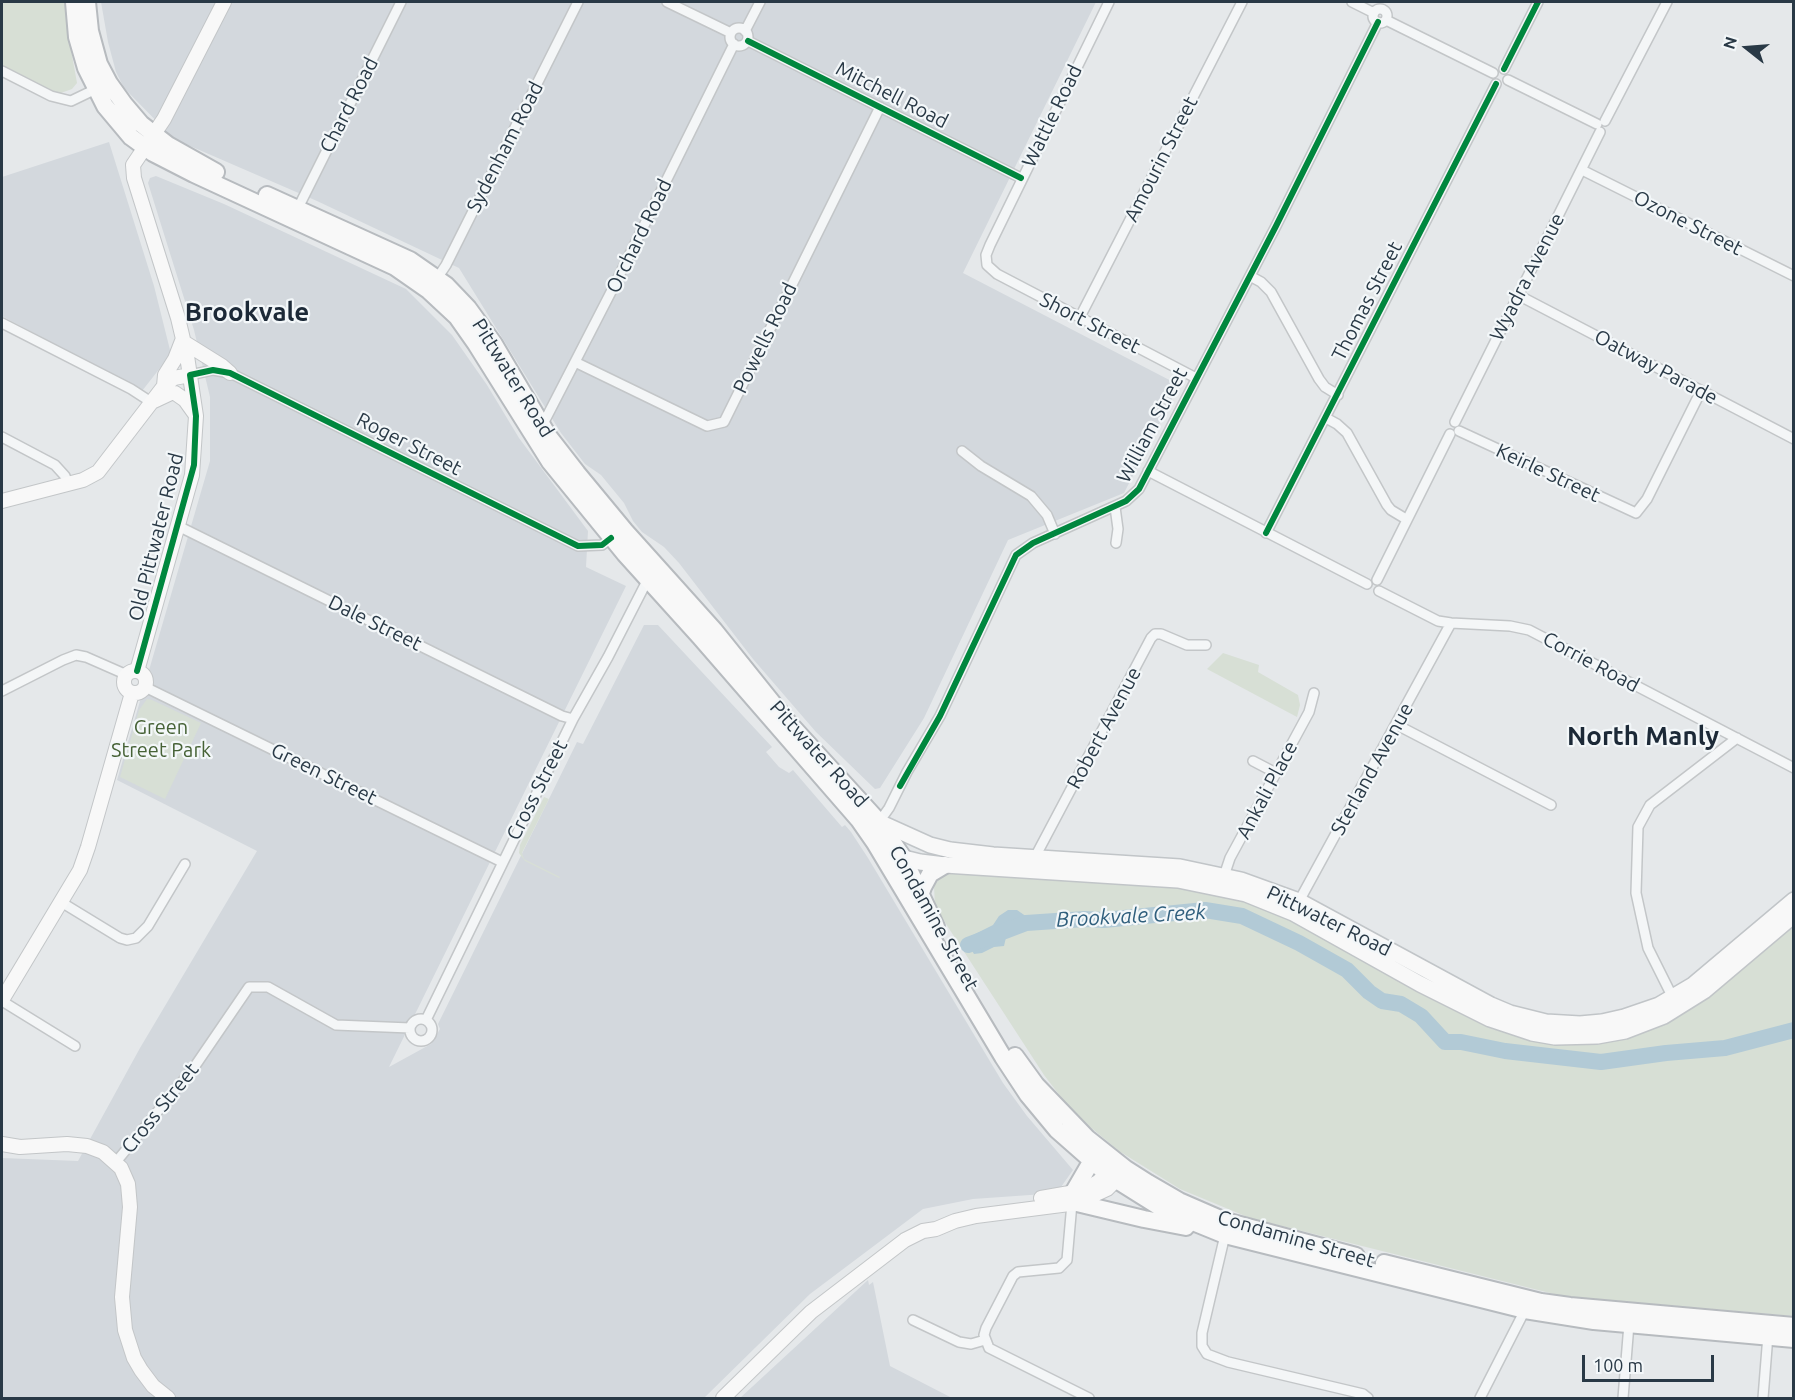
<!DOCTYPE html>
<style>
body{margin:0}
#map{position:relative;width:1795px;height:1400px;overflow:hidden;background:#e5e8ea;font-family:Ubuntu,sans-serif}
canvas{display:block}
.frame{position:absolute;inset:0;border:3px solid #293946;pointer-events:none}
.north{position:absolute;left:1717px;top:18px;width:60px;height:60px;-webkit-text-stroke:4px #f3f7f9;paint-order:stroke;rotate:287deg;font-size:16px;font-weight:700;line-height:24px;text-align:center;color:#293946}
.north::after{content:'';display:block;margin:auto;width:21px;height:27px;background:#293946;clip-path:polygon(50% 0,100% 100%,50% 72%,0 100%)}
.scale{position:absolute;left:1582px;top:1355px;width:132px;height:27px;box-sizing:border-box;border:3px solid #293946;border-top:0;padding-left:8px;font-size:18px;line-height:21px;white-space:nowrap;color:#293946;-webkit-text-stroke:4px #f3f7f9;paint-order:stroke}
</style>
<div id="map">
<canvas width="1795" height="1400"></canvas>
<div class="frame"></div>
<div class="north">N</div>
<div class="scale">100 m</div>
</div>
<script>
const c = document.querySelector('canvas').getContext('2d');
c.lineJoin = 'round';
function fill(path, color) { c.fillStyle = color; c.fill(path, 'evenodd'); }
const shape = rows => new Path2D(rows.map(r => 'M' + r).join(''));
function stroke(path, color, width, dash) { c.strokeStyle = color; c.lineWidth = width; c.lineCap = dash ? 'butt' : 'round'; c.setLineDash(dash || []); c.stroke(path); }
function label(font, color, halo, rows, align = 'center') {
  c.font = font + ' Ubuntu,sans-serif'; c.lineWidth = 4.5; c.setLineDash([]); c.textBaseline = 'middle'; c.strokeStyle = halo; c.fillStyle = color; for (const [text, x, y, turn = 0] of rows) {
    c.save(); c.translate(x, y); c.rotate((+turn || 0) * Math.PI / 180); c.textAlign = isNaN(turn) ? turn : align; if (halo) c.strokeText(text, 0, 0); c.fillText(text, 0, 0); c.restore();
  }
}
fill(shape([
 [101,2,1096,2,963,273,1179,385,1124,493,1008,540,924,718,880,788,875,789,816,732,753,659,679,563,664,547,642,532,633,521,624,503,601,475,585,464,561,433,459,268,317,201,174,139,124,88,116,72,108,42],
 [109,142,154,286,171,354,142,391,2,316,2,177],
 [156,176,224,204,406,289,452,335,487,385,519,438,588,531,586,567,626,586,389,1067,431,1044,440,1029,438,1024,577,742,583,744,644,625,658,625,772,747,766,752,779,767,789,773,793,770,842,827,845,825,851,832,868,858,1003,1083,1027,1116,1073,1170,1061,1187,1044,1194,973,1199,923,1209,810,1294,704,1398,2,1398,2,1158,78,1161,140,1048,257,851,117,780,210,461,210,397,194,330,148,183,150,178],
 [868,1280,869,1285,873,1282,890,1366,952,1398,740,1398]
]), '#d3d8dd');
fill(shape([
 [2,2,66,2,69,39,77,83,72,89,58,94,2,66],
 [1223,653,1259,665,1258,672,1298,695,1300,705,1297,717,1207,669],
 [147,699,152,700,201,723,165,799,120,777,139,710],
 [544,797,549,799,522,853,524,859,560,877,559,878,525,861,519,853,520,845],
 [952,872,1179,885,1245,898,1288,915,1492,1029,1534,1039,1577,1044,1793,920,1793,1316,1562,1296,1250,1218,1180,1189,1119,1151,1089,1126,1064,1101,1044,1075,935,907,934,886,941,876]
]), '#d7dfd5');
fill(shape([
 [1008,910,1017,910,1027,917,1031,926,1007,933,1004,946,994,947,982,953,974,954,965,939,993,925,999,916]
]), '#b2cad6');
stroke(shape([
 [968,945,1026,923,1085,919,1104,920,1205,910,1242,916,1299,943,1347,970,1369,992,1382,1001,1401,1004,1421,1016,1445,1042,1461,1042,1505,1051,1601,1062,1666,1053,1725,1048,1794,1030]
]), '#b2cad6', 16);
const street = shape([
 [667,2,731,33],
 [1109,2,990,245,986,255,987,265,997,274,1196,378],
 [1352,2,1374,13],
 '1373 16a7 7 0 1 1 14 0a7 7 0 1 1-14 0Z',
 [1386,20,1493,73],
 '730 37a9 9 0 1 1 18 0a9 9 0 1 1-18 0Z',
 [745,31,760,2],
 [748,41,1021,178],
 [1504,69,1538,2],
 [2,71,51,96,71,101,98,88],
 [1508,80,1597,124],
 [1605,121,1667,2],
 [1582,170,1794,276],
 [298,208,401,2],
 [1250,276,1261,282,1271,292,1319,379,1325,387,1338,395],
 [436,280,446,265,578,2],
 [1518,295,1794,439],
 [1080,317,1242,2],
 [2,323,131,389,151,402],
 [575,362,707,426,724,422,880,107],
 [190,375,213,370,230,373,578,546,602,545,611,538],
 [1326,418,1337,424,1347,433,1387,505,1391,510,1406,519],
 [1455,422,1600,132],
 [542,426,612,290,734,44],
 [1459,431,1636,513,1647,499,1701,391],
 [2,437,55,465,65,476,68,484],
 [962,451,981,466,1031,496,1047,515,1055,534],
 [1148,471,1367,584],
 [1115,507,1118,529,1116,543],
 [178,526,562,716,573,719],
 [1266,533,1496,84],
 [1377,580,1450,434],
 [1379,591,1438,621,1451,623,1510,626,1529,630,1794,768],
 [145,687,502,862],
 [2,691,63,660,76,655,86,657,127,675],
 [1397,725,1551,805],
 [1253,761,1276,773],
 [879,822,889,808,907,772,940,716,1016,555,1033,543,1126,501,1139,489,1276,226,1378,22],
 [1034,859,1151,638,1155,634,1161,634,1187,645,1206,645],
 [1223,879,1230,858,1309,712,1314,693],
 [61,902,120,938,127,940,136,938,148,926,185,864],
 [1298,903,1451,623],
 [1674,1000,1648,948,1636,893,1638,827,1650,805,1737,738],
 [2,1001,75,1046],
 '410 1030a11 11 0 1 1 22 0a11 11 0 1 1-22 0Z',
 [426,1020,573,719,608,657,648,579],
 [116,1162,195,1066,249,987,268,987,336,1025,410,1028],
 [1072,1203,1067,1260,1059,1268,1018,1272,1013,1276,986,1328,984,1335,989,1348,1089,1398],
 [1225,1235,1202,1333,1202,1346,1207,1354,1228,1362,1363,1394,1368,1398],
 [913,1320,959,1342,971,1344,985,1340],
 [1480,1398,1525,1310],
 [1623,1398,1629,1324],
 [1763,1398,1768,1335]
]);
const secondary = shape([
 [182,341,222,366,230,373],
 [164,386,165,375,175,359,182,341],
 [154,401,171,393,175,393,185,400,195,414],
 [2,501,83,480,98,472,164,386,174,378,190,375],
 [137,671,192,475,196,416,187,356,178,318,134,178,133,165,164,119,224,2],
 '124 682a11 11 0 1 1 22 0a11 11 0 1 1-22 0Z',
 [2,1000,80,870,88,847,132,693],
 [2,1144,20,1147,67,1144,87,1146,103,1152,121,1168,128,1184,130,1207,122,1297,125,1330,134,1358,141,1370,153,1386,168,1398],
 [1041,1198,1081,1191,1098,1182,1112,1168],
 [723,1398,811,1312,905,1240,923,1231,936,1229,955,1221,976,1216,1077,1203,1107,1189,1123,1173]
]);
const primary = shape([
 [879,822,930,845,950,850,993,855,1180,867,1241,880,1299,901,1491,1005,1510,1013,1546,1022,1580,1024,1602,1022,1624,1017,1659,1005,1693,985,1794,900],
 [896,856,920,862,945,865,1178,880,1246,894,1293,913,1420,984,1490,1019,1532,1033,1555,1037,1597,1036,1625,1031,1664,1016,1704,991,1794,915]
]);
const highway = shape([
 [74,2,77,37,86,68,105,106,131,137,153,153,194,174,395,267,428,290,457,317,476,344,550,462,625,554,700,637,859,820,875,843,1003,1057,1028,1095,1057,1130,1107,1174,1166,1211,1225,1235,1525,1310,1594,1321,1794,1339],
 [87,2,90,31,99,64,109,83,124,104,141,124,168,145,216,172],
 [267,195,410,260,446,285,468,308,494,344,549,437,577,473,625,531,714,630,787,721,879,822,904,859,936,927],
 [920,896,923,887,930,874,945,865],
 [1015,1056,1036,1085,1087,1138,1126,1169,1148,1183,1179,1201,1225,1221,1356,1256],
 [1073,1193,1091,1162],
 [1077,1203,1144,1219,1186,1227],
 [1384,1263,1541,1302,1570,1306,1794,1326]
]);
stroke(street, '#c3c6c8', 12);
stroke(secondary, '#c3c6c8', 16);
stroke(primary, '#c1c5c8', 18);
stroke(highway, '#b7bbbf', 20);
stroke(street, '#f4f6f7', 9);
stroke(secondary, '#f8f8f8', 14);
stroke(primary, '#f8f8f8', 15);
stroke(highway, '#f8f8f8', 16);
stroke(shape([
 [748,41,1021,178],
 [1504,69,1538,2],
 [1266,533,1496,84],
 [137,671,194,465,196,416,190,375,213,370,230,373,578,546,602,545,611,538],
 [900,786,940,716,1016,555,1033,543,1126,501,1139,489,1276,226,1378,22]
]), '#00873e', 6);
label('20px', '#293946', '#f3f7f9', [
 ["Mitchell Road",892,95,27],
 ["Chard Road",349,105,-63],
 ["Wattle Road",1052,116,-64],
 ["Sydenham Road",505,147,-63],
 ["Amourin Street",1161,159,-63],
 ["Ozone Street",1688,223,27],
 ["Orchard Road",639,236,-64],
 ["Wyadra Avenue",1527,277,-63],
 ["Thomas Street",1367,301,-63],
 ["Short Street",1090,323,27],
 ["Powells Road",765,338,-64],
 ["Oatway Parade",1656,367,28],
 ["Pittwater Road",513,378,58],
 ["William Street",1152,425,-62],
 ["Roger Street",409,444,27],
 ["Keirle Street",1548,473,25],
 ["Old Pittwater Road",156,537,-76],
 ["Dale Street",375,623,26],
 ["Corrie Road",1591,662,28],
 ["Robert Avenue",1104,728,-62],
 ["Pittwater Road",819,754,48],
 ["Sterland Avenue",1372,769,-61],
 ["Green Street",324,774,26],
 ["Cross Street",537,790,-63],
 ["Ankali Place",1267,790,-62],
 ["Condamine Street",934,918,61],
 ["Pittwater Road",1329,921,26],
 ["Cross Street",160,1108,-51],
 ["Condamine Street",1296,1239,16]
]);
label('20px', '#466236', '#f3f7f9', [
 ["Green",161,727],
 ["Street Park",161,750]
]);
label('italic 21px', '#305f7d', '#f3f7f9', [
 ["Brookvale Creek",1131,916,-3]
]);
label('bold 26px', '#1c2937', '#f3f7f9', [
 ["Brookvale",247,312],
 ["North Manly",1643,736]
]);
</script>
